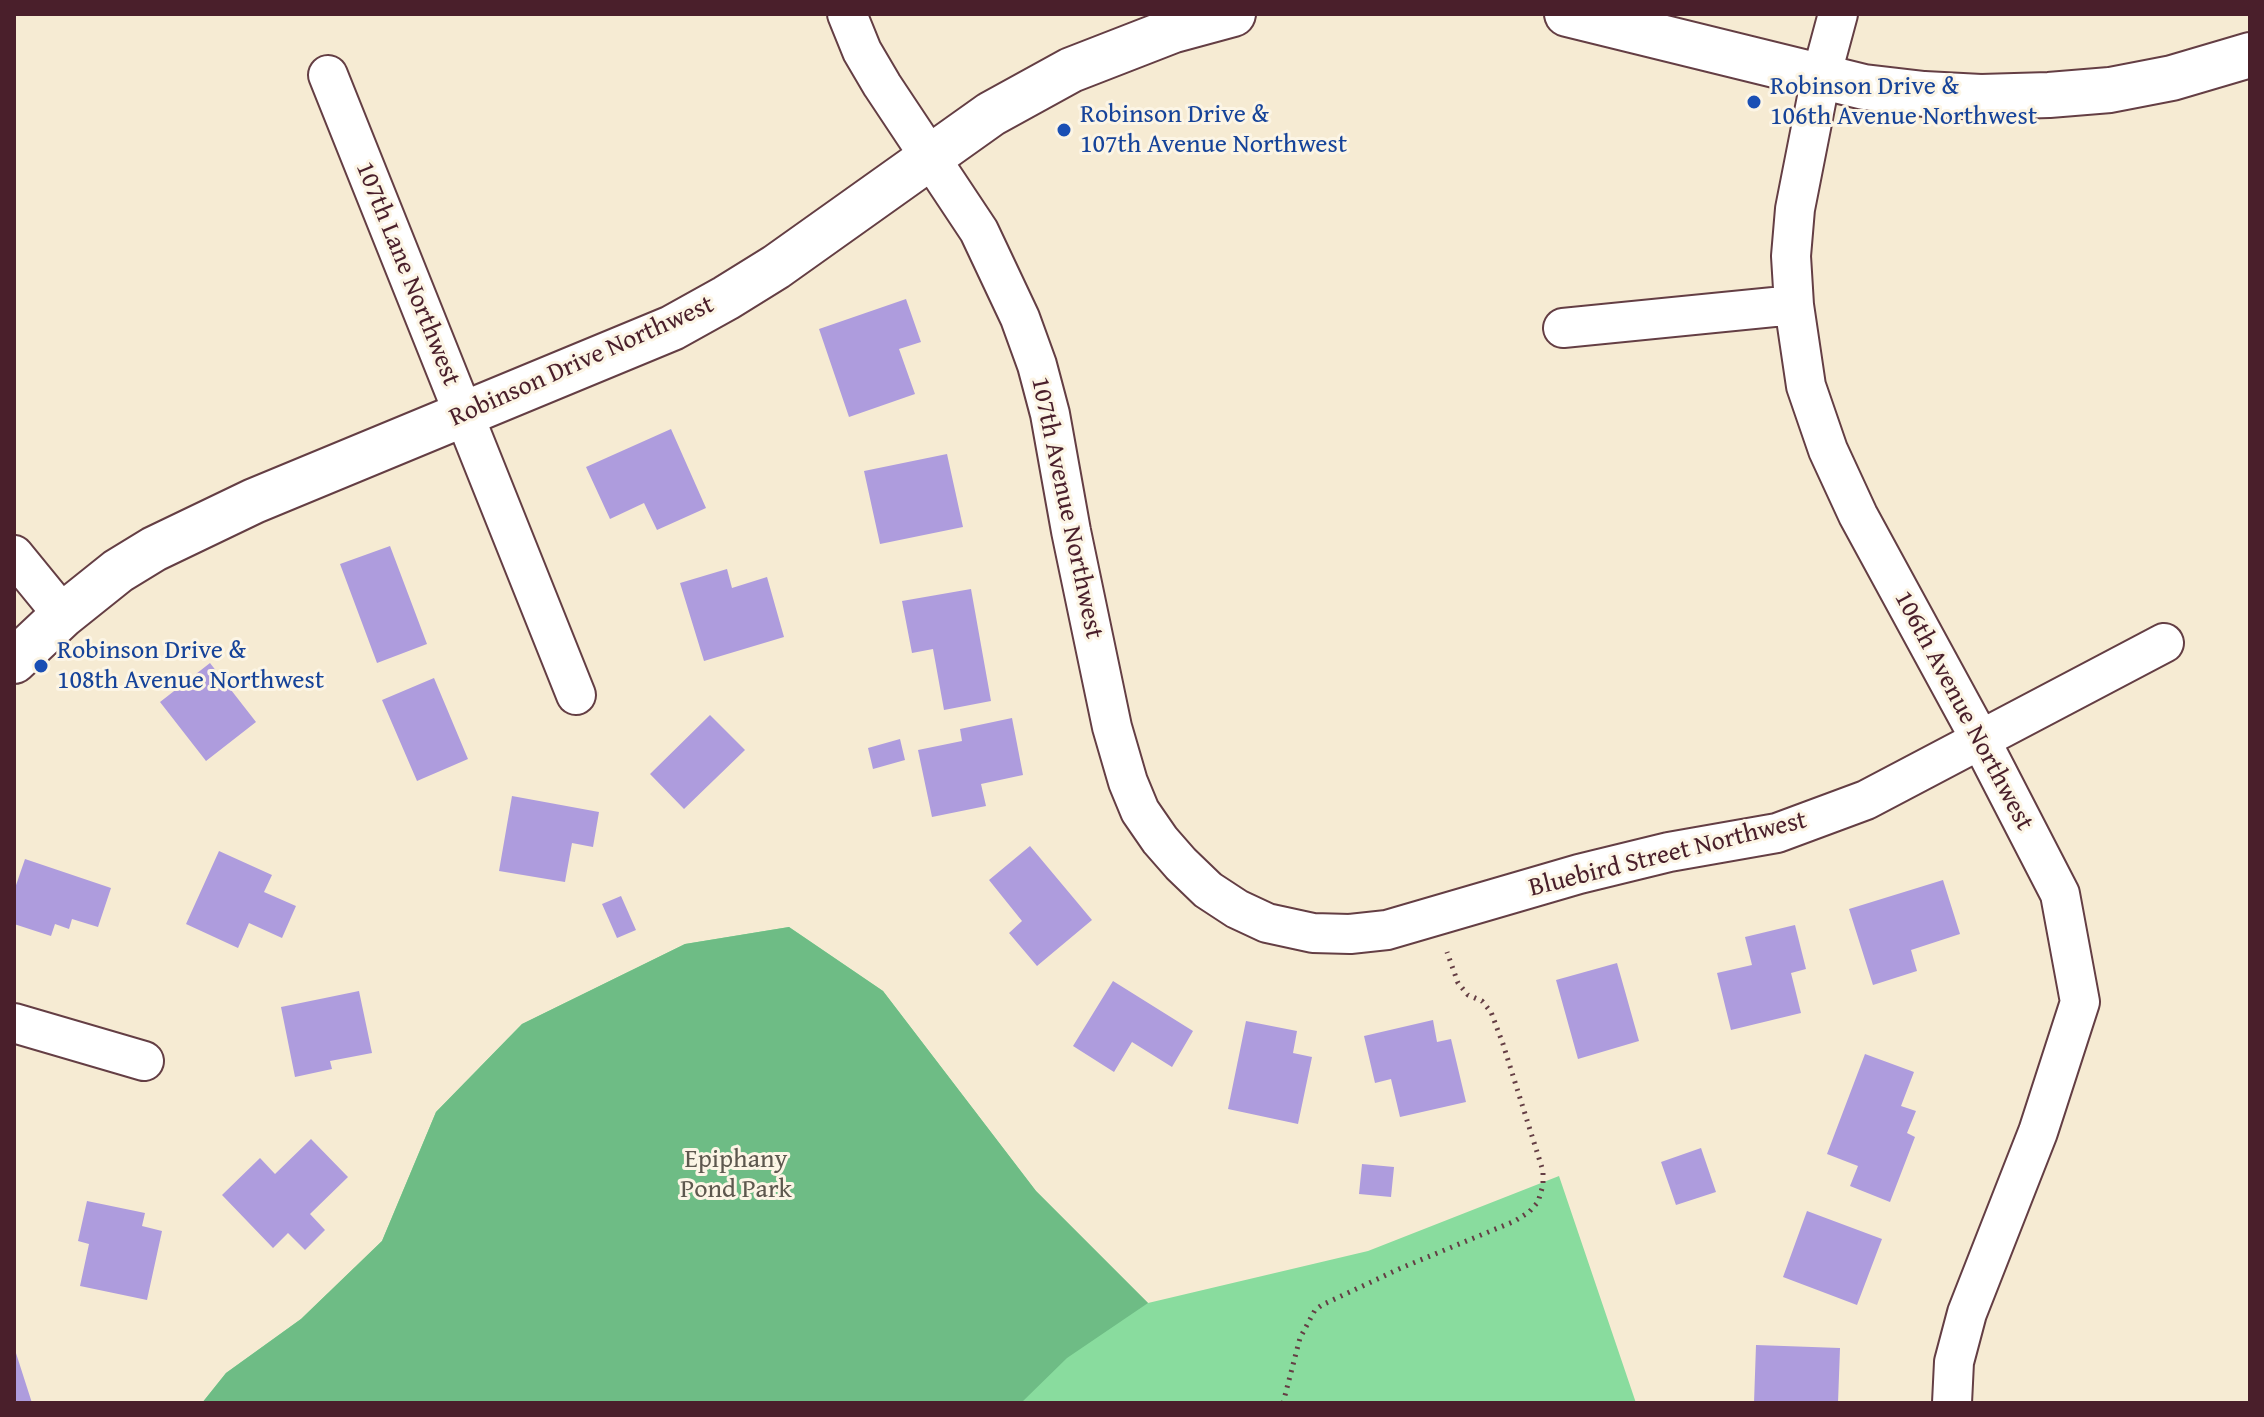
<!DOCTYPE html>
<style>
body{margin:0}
#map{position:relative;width:2264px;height:1417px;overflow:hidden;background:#f6ebd3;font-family:"Gentium Book Plus",serif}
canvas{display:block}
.frame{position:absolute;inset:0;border:16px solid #4a1f2b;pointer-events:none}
</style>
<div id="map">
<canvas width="2264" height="1417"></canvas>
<div class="frame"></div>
</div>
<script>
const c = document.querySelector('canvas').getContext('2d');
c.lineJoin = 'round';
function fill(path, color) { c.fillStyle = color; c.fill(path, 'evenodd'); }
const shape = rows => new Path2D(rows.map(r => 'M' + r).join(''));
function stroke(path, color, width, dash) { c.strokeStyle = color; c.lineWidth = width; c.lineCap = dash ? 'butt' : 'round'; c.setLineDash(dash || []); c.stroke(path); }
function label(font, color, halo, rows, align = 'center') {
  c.font = font + ' "Gentium Book Plus",serif'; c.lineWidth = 6; c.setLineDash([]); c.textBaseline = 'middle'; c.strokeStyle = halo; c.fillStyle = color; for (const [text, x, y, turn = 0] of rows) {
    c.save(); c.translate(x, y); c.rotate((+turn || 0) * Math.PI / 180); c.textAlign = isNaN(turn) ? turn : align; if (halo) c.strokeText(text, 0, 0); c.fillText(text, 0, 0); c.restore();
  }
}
fill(shape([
 [789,927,883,991,1036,1191,1148,1303,1368,1251,1559,1176,1636,1403,202,1403,226,1373,301,1319,382,1241,436,1112,522,1024,685,944]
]), '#89dc9e');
fill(shape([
 [789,927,883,991,1036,1191,1148,1303,1067,1358,1021,1403,202,1403,226,1373,301,1319,382,1241,436,1112,522,1024,685,944]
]), '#6ebc85');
fill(shape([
 [906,299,921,342,899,349,915,394,849,417,819,329],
 [671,429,706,508,657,530,644,503,610,519,586,467],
 [947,454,963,527,880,544,864,471],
 [390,546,427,644,377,663,340,564],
 [727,569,732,588,767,577,784,637,704,661,680,583],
 [971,589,991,701,944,710,933,649,912,653,902,601],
 [210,663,256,722,206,761,160,702],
 [434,678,468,759,417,781,382,700],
 [710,715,745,750,684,809,650,774],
 [1012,718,1023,775,981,784,986,806,932,817,918,750,962,741,960,729],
 [900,739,905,760,873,769,868,748],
 [512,796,599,812,593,847,572,843,565,882,499,871],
 [1030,846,1092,920,1037,966,1009,933,1022,921,989,880],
 [219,851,272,875,264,892,296,906,282,938,249,923,238,948,186,924],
 [25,859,111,888,98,927,72,919,69,929,55,924,51,936,14,924,14,891],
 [1943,880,1960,934,1911,950,1917,971,1873,985,1849,909],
 [621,896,636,930,617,938,602,904],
 [1795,925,1806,969,1791,973,1801,1013,1731,1030,1717,973,1752,965,1745,937],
 [1617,963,1639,1041,1578,1059,1556,980],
 [1113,981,1193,1031,1172,1067,1132,1042,1114,1072,1073,1046],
 [359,991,372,1053,330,1061,332,1069,295,1077,281,1007],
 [1433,1020,1437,1042,1451,1039,1466,1102,1400,1117,1391,1079,1375,1083,1364,1036],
 [1246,1021,1297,1031,1293,1053,1312,1057,1298,1124,1228,1109],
 [1865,1054,1914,1072,1901,1106,1916,1111,1907,1133,1915,1137,1890,1202,1850,1186,1858,1166,1827,1154],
 [311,1139,348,1177,310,1214,325,1230,305,1250,288,1233,273,1248,222,1195,260,1158,275,1174],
 [1701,1148,1716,1192,1676,1205,1661,1162],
 [1362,1164,1394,1167,1391,1197,1359,1194],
 [87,1201,145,1213,142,1226,162,1231,147,1300,80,1286,89,1244,78,1241],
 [1807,1211,1882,1239,1857,1305,1783,1277],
 [1756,1345,1840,1348,1838,1403,1754,1403],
 [15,1350,32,1403,14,1403]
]), '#ae9cdd');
const minor = shape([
 [847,14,862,51,882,85,979,231,1020,318,1037,365,1050,414,1071,531,1112,727,1128,782,1140,811,1160,840,1181,864,1208,890,1237,909,1267,923,1313,933,1350,934,1387,930,1579,874,1669,852,1777,833,1866,800,2164,643],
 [1838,14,1821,77,1795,209,1791,256,1794,305,1806,386,1828,450,1858,515,1980,739,2060,894,2080,1002,2038,1132,1967,1313,1954,1362,1952,1403],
 [328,75,576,695],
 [1563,328,1794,305],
 [14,555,63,615],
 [14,1023,144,1061]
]);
const tertiary = shape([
 [1567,14,1864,87,1924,94,1981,97,2049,95,2110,90,2172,78,2250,55],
 [14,661,63,615,118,571,154,549,254,501,672,328,726,298,776,267,991,114,1071,70,1174,30,1233,14]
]);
stroke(minor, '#643e44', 42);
stroke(tertiary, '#643e44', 48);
stroke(shape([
 [1283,1403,1300,1338,1315,1310,1322,1305,1401,1268,1515,1221,1529,1212,1538,1202,1543,1185,1543,1171,1503,1044,1491,1012,1482,1001,1468,995,1458,983,1447,952]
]), '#643e44', 5, [2, 6]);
stroke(minor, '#fff', 38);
stroke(tertiary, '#fff', 44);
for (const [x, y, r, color] of [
 [1754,102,8,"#1a4fb4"],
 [1064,130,8,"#1a4fb4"],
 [41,666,8,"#1a4fb4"]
]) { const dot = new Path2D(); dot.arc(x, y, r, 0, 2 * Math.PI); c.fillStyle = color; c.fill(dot); stroke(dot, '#fcf5e5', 3); }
label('26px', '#164399', '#fcf5e5', [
 ["Robinson Drive &",1770,87],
 ["106th Avenue Northwest",1770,117],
 ["Robinson Drive &",1080,115],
 ["107th Avenue Northwest",1080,145],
 ["Robinson Drive &",57,651],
 ["108th Avenue Northwest",57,681]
], 'left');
label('26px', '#4a1f2b', '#fcf5e5', [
 ["107th Lane Northwest",407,274,68],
 ["Robinson Drive Northwest",582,362,-24],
 ["107th Avenue Northwest",1066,508,78],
 ["106th Avenue Northwest",1963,711,62],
 ["Bluebird Street Northwest",1668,855,-14]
]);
label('26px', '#5d584e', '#fcf5e5', [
 ["Epiphany",736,1160],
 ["Pond Park",736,1190]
]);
</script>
